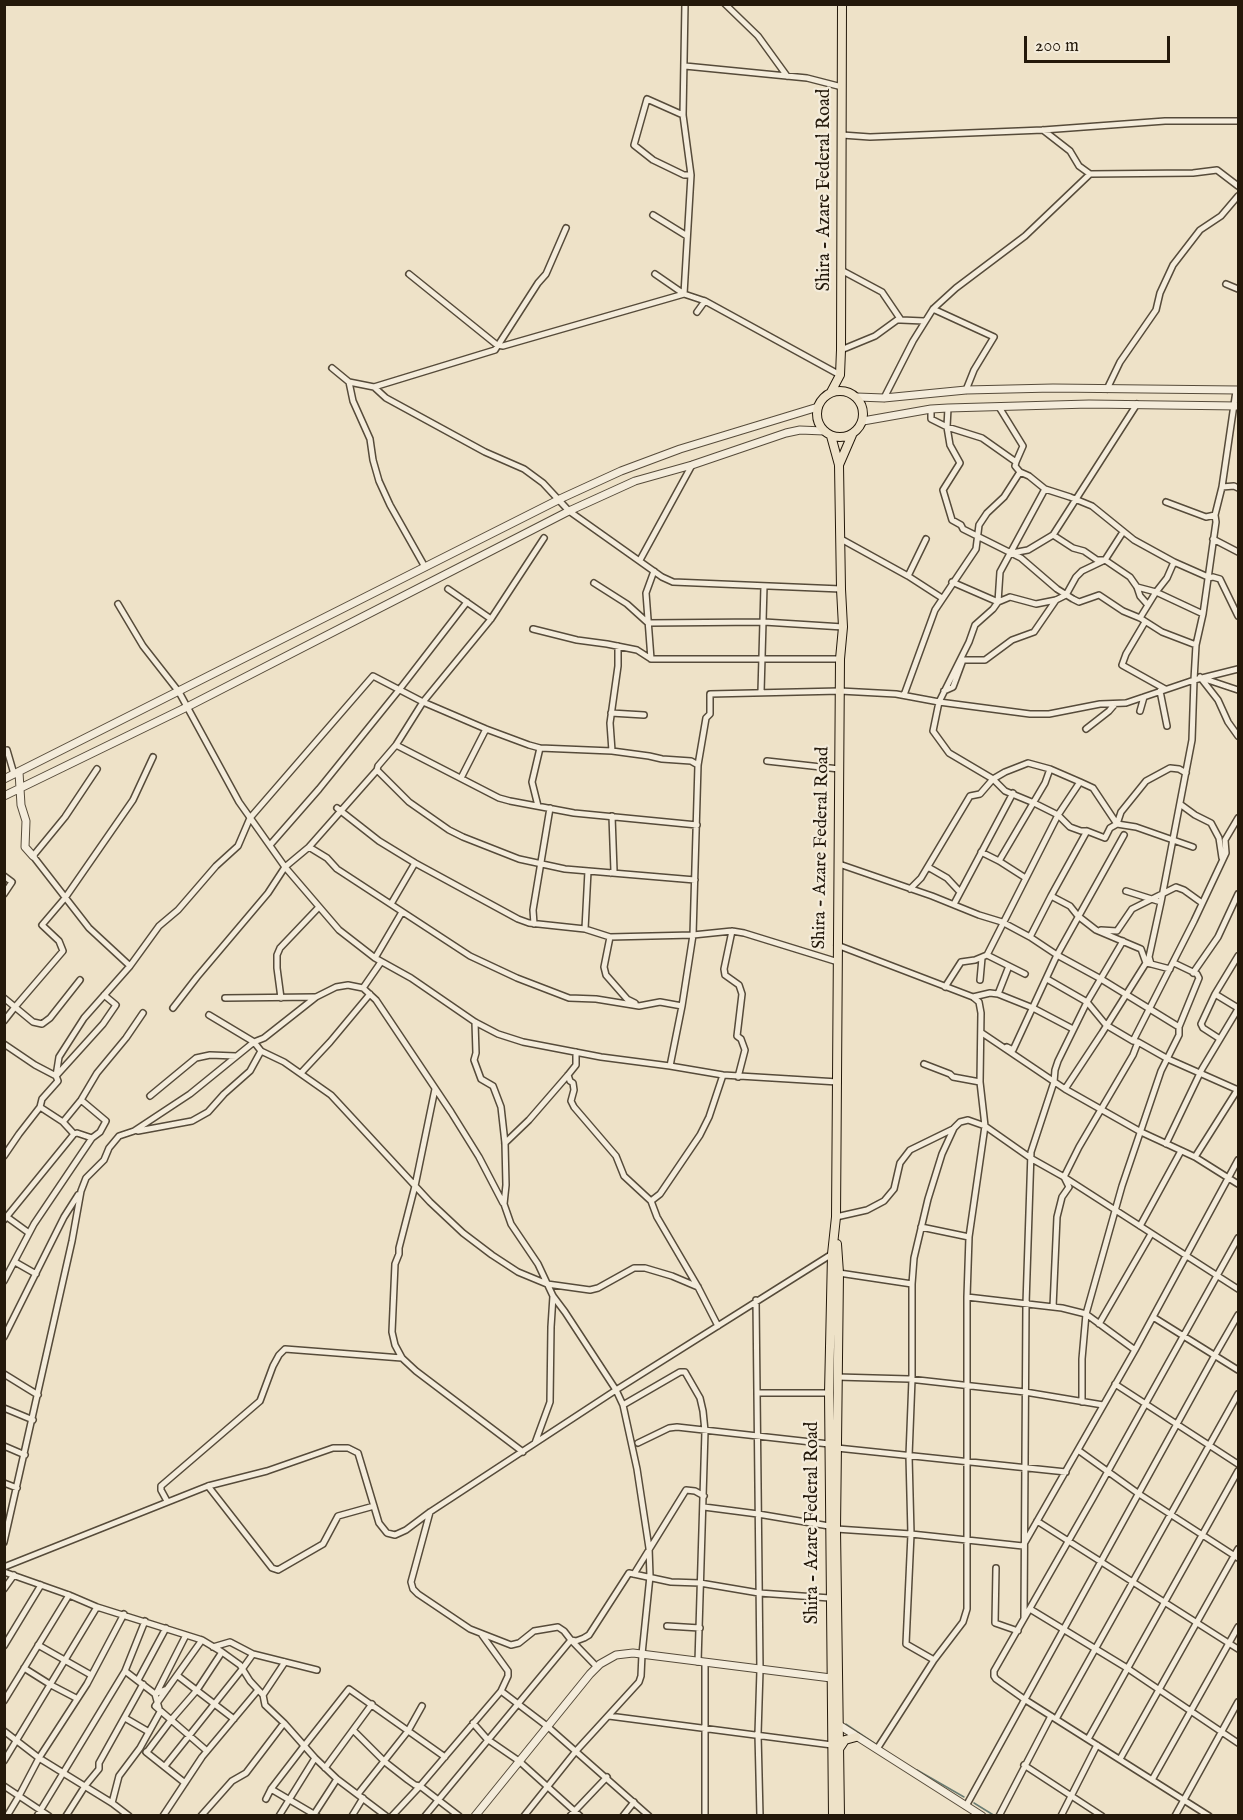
<!DOCTYPE html>
<style>
body{margin:0}
#map{position:relative;width:1243px;height:1820px;overflow:hidden;background:#eee2c8;font-family:"IM FELL English",serif}
canvas{display:block}
.frame{position:absolute;inset:0;border:6px solid #24190b;pointer-events:none}
.scale{position:absolute;left:1024px;top:36px;width:146px;height:27px;box-sizing:border-box;border:3px solid #24190b;border-top:0;padding-left:8px;font-size:18px;line-height:21px;white-space:nowrap;color:#24190b;-webkit-text-stroke:4px #f4ecdb;paint-order:stroke}
</style>
<div id="map">
<canvas width="1243" height="1820"></canvas>
<div class="frame"></div>
<div class="scale">200 m</div>
</div>
<script>
const c = document.querySelector('canvas').getContext('2d');
c.lineJoin = 'round';
const shape = rows => new Path2D(rows.map(r => 'M' + r).join(''));
function stroke(path, color, width, dash) { c.strokeStyle = color; c.lineWidth = width; c.lineCap = dash ? 'butt' : 'round'; c.setLineDash(dash || []); c.stroke(path); }
function label(font, color, halo, rows, align = 'center') {
  c.font = font + ' "IM FELL English",serif'; c.lineWidth = 4.5; c.setLineDash([]); c.textBaseline = 'middle'; c.strokeStyle = halo; c.fillStyle = color; for (const [text, x, y, turn = 0] of rows) {
    c.save(); c.translate(x, y); c.rotate((+turn || 0) * Math.PI / 180); c.textAlign = isNaN(turn) ? turn : align; if (halo) c.strokeText(text, 0, 0); c.fillText(text, 0, 0); c.restore();
  }
}
stroke(shape([
 [846,1724,876,1744],
 [917,1770,964,1797],
 [974,1803,995,1816]
]), '#6a7c72', 1.5);
const minor = shape([
 [725,4,758,36,787,76],
 [685,66,807,78,842,87],
 [683,115,647,99,634,145,653,160,684,175,691,175],
 [1043,130,1070,151,1079,166,1090,174,1193,173,1217,170,1238,186],
 [842,135,870,137,1043,130,1165,121,1238,121],
 [653,215,687,236],
 [841,270,882,292,901,320,897,320,875,336,841,350],
 [409,274,497,345,503,346,684,294],
 [655,274,684,294,705,301,840,375],
 [1226,284,1238,289],
 [684,294,691,175,683,115,685,4],
 [933,309,994,337,974,370,966,390],
 [697,312,705,301],
 [901,320,924,321],
 [332,368,349,382],
 [374,387,495,350,538,283,546,274,566,228],
 [1107,389,1120,362,1156,310,1160,293,1173,265,1200,230,1221,216,1238,196],
 [884,398,913,341,933,309,956,288,1025,236,1090,174],
 [999,407,1023,446,1016,462,1015,466,1020,472,1029,476,1045,489,1070,497,1092,506,1134,540,1174,562],
 [948,408,947,427,950,445,960,463,943,490,952,520,961,525,963,529,1021,558,1057,589,1073,599,1079,602,1099,595,1123,611,1140,618,1162,632,1196,645],
 [931,409,931,419,947,427,982,438,1016,462],
 [1222,487,1234,486,1238,488],
 [1045,489,1000,572,998,602,993,609,975,625,969,642,939,702,933,731,949,753,993,779,1005,791,1034,803,1058,815,1070,827,1081,831,1087,831,1105,838,1110,828,1117,824,1136,827,1193,847],
 [1166,502,1206,517,1215,515],
 [1053,535,1137,404],
 [841,539,908,576,942,598],
 [1213,539,1238,552],
 [1012,553,1028,550,1053,535,1073,548,1084,551,1097,560,1105,560,1130,577,1137,587,1140,596,1148,605,1140,618],
 [640,560,692,465],
 [425,567,390,505,379,481,373,460,370,439,353,401,349,382,374,387,386,398,485,452,524,469,543,483,569,511,662,577,673,582,841,589],
 [908,576,926,539],
 [1208,578,1213,577,1220,579,1238,616],
 [952,582,998,602,1010,597,1036,604,1056,600,1066,595,1076,577,1082,571,1105,560,1123,532],
 [594,583,627,604,648,623,764,622,843,627],
 [1137,587,1156,592,1167,578,1174,562,1208,577],
 [448,589,491,619],
 [118,604,143,646,179,692,239,802,285,867,339,930,375,958,411,978,475,1022,498,1034,523,1042,601,1057,670,1066,723,1075,838,1082],
 [1148,605,1156,592,1203,614],
 [1145,622,1126,654,1122,665,1165,689],
 [533,629,577,640,607,644,637,650,651,659,840,659],
 [651,659,646,593,654,571],
 [1200,677,1218,700,1228,722,1238,736],
 [1202,678,1238,690],
 [944,691,953,687,963,660,985,660,1012,640,1034,632,1056,600],
 [1160,691,1167,726],
 [761,692,764,586],
 [904,695,935,610,976,549,979,525,987,513,1004,497,1020,472],
 [1140,711,1144,697],
 [611,713,644,715],
 [1086,729,1109,711,1115,704],
 [396,745,499,798,510,801,574,813,697,825],
 [7,750,14,774],
 [612,751,610,723,618,666,618,646],
 [767,761,839,769],
 [97,769,65,817,33,856,89,928,130,966],
 [377,770,409,802,449,830,463,837,519,859,565,869,695,880],
 [461,778,486,729],
 [1080,782,1093,788,1117,824],
 [1180,804,1195,815,1211,823,1219,838,1222,858],
 [538,806,532,782,540,748],
 [337,808,379,841,415,863,518,919,529,923,585,929,610,937,693,935,732,931,744,933,838,962],
 [1117,824,1121,812,1146,781,1170,768,1179,769,1186,773],
 [1087,831,1051,896,1070,906,1078,916,1096,930,1141,949,1146,963,1151,964],
 [270,845,319,789,399,690,467,602],
 [309,847,327,858,337,869,470,956,517,978,569,998,596,999,639,1006,660,1002,682,1006],
 [981,852,999,861,1024,877],
 [999,861,1045,783,1050,769],
 [839,864,932,896,979,915,1002,922,1030,937,1057,955,1101,979,1179,1027],
 [928,867,947,878,960,892],
 [611,873,614,871,612,816],
 [4,876,12,882,4,894],
 [910,889,921,878,970,796,980,794,993,779,1005,772,1028,763,1050,769,1080,782,1058,815,987,955,975,960,961,962,945,987],
 [1126,891,1161,902],
 [391,904,415,863],
 [954,904,1013,793],
 [534,924,533,910,550,808],
 [585,929,588,871],
 [1101,930,1117,931,1132,909,1176,887,1184,890,1202,903],
 [732,931,724,969,725,975,739,985,742,994,737,1036,741,1039,745,1050,738,1077],
 [610,937,604,967,606,975,627,999,635,1003],
 [1030,937,1051,896],
 [837,945,973,997,979,1002,981,1013,980,1082,985,1126,1032,1159,1064,1177,1238,1289],
 [987,955,1025,974],
 [375,958,402,912],
 [381,962,363,988,376,1000,451,1112,479,1157,503,1203],
 [1170,969,1151,964,1149,957,1161,902,1192,740,1194,680,1238,669],
 [1193,973,1218,937,1238,894],
 [1047,979,1087,1002,1106,1025,1133,1041,1138,1042,1168,1059,1238,1090],
 [980,980,982,958],
 [998,994,1009,966],
 [1215,994,1238,1008],
 [973,997,990,993,998,994,1033,1008,1073,1029],
 [4,998,33,1022,42,1024,50,1018,80,980],
 [225,998,315,997],
 [281,998,277,968,277,955,280,948,319,907],
 [173,1008,197,977,268,893,285,867,309,847,377,770,378,766,396,745,423,702,491,619,544,538],
 [209,1015,254,1042,261,1051,284,1062,331,1095,430,1202,463,1233,492,1255,518,1272,547,1284,590,1290,598,1288,634,1268,645,1268,672,1276,698,1287],
 [4,1021,15,1007,63,951,59,941,42,925,65,898,133,800,153,757],
 [475,1022,476,1053,474,1060,481,1079,493,1086,501,1107,505,1143,506,1185,504,1204,511,1224,538,1264,553,1296,565,1312,616,1390,623,1405,637,1469,649,1548,650,1576,642,1654,641,1676,639,1682,576,1751,524,1816],
 [982,1033,1065,1089,1141,1132,1195,1157,1238,1184],
 [1220,1039,1203,1028,1201,1024,1215,994,1238,956],
 [1133,1041,1194,921,1226,853,1225,840,1238,818],
 [4,1044,35,1065,56,1076,103,1024,116,1005,104,995],
 [1007,1047,1013,1050,1057,955,1124,835],
 [924,1064,950,1074,953,1077,980,1082],
 [670,1066,682,1006,693,935,698,765,706,718,710,714,710,694,840,691,896,694,939,702,1030,714,1049,714,1100,704,1126,703,1194,680,1196,645,1203,614,1216,522,1215,515,1222,487,1236,391],
 [301,1073,330,1042,370,994],
 [568,1075,570,1081,573,1083,574,1090,571,1101,574,1107,616,1156,624,1176,651,1201],
 [435,1089,415,1186,399,1248,399,1254,395,1264,392,1332,395,1345,402,1358,416,1371,523,1452],
 [1065,1089,1102,1033,1146,963],
 [150,1096,196,1058,210,1055,236,1056],
 [40,1107,63,1122,74,1134,77,1133,92,1138],
 [63,1122,81,1100,97,1073,126,1038,143,1013],
 [138,1131,192,1121,208,1112,224,1094,250,1071,261,1051],
 [505,1143,529,1120,568,1075,576,1065,576,1052],
 [1166,1144,1202,1069,1238,1009],
 [4,1156,19,1134,40,1107,42,1099,58,1081,56,1076,59,1057,84,1018,130,966,159,926,178,910,216,866,238,846,250,818,373,676,423,702,486,729,529,745,540,748,612,751,649,756,662,759,691,761,698,765],
 [1195,1157,1238,1089],
 [7,1217,29,1233],
 [836,1217,867,1210,884,1201,894,1189,900,1163,910,1150,953,1129],
 [4,1220,74,1134],
 [1140,1226,1181,1151],
 [921,1227,969,1237],
 [15,1262,36,1274],
 [839,1273,912,1284],
 [4,1281,34,1224,92,1138,100,1132,106,1121,81,1100],
 [967,1297,1062,1308,1086,1314,1135,1350],
 [756,1300,760,1670,758,1734,760,1816],
 [1053,1307,1057,1217,1062,1197,1069,1187,1064,1177,1079,1147,1133,1055,1138,1042],
 [1153,1317,1238,1370],
 [1099,1324,1151,1234],
 [718,1326,698,1287,657,1217,651,1201,660,1194,700,1135,709,1117,723,1075],
 [4,1337,64,1217,78,1195],
 [4,1374,38,1395],
 [837,1377,909,1379,1025,1392,1103,1405],
 [1115,1384,1238,1464],
 [757,1393,829,1393],
 [1082,1402,1082,1359,1086,1314,1122,1186,1161,1071,1179,1035,1179,1027,1199,978,1197,974,1174,963],
 [623,1405,680,1372,685,1372,700,1398,703,1411,705,1431,698,1662],
 [4,1408,33,1420],
 [535,1443,550,1402,551,1327,553,1296],
 [638,1443,669,1428,677,1427,829,1444],
 [4,1446,25,1455],
 [837,1448,1066,1472],
 [1078,1450,1139,1494,1238,1558],
 [4,1483,17,1488],
 [208,1486,272,1568,278,1570,323,1544,338,1516,374,1506],
 [167,1501,161,1490,161,1486,260,1401,273,1366,279,1355,285,1349,402,1358],
 [704,1507,758,1514,829,1526,836,1529,911,1534,1023,1546],
 [1037,1521,1238,1649],
 [4,1542,72,1241,81,1191,86,1178,104,1160,109,1148,119,1136,134,1131,190,1094,254,1042,264,1038,316,997,336,987,348,985,363,988],
 [1024,1544,1135,1350,1238,1160],
 [4,1567,208,1486,267,1471,333,1448,348,1448,358,1453,379,1523,387,1533,395,1535,406,1530,430,1512,616,1390,832,1254],
 [996,1568,995,1623,1018,1631],
 [4,1572,69,1595,97,1607,202,1640,222,1652,240,1665,250,1681,263,1695,265,1705,284,1723,315,1758,337,1779,386,1816],
 [634,1574,686,1490,695,1491,704,1496],
 [4,1589,14,1575],
 [1030,1609,1127,1668,1238,1743],
 [1024,1618,1026,1304,1031,1152,1054,1082,1055,1070,1058,1061,1087,1002,1123,941],
 [145,1621,125,1671,155,1694],
 [667,1626,700,1628],
 [202,1640,155,1706,207,1751],
 [38,1645,91,1675],
 [4,1646,41,1585],
 [213,1647,230,1642,253,1654,317,1670],
 [597,1667,571,1640,576,1641,584,1638,589,1635,629,1573,671,1582,700,1583,759,1593,830,1598],
 [24,1668,51,1685,76,1698],
 [178,1676,234,1719],
 [138,1680,166,1628],
 [501,1691,547,1726,649,1816],
 [156,1694,186,1635],
 [263,1695,285,1662],
 [4,1701,69,1595],
 [609,1716,832,1745],
 [125,1718,149,1732],
 [1056,1719,1238,1394],
 [473,1723,487,1739,519,1761,580,1816],
 [353,1730,385,1762,408,1780,415,1785,420,1786,459,1816],
 [4,1731,39,1758,112,1803,129,1816],
 [1088,1739,1238,1471],
 [877,1749,934,1660,963,1622,967,1609,967,1297,969,1237,985,1126,968,1120,960,1122,954,1128,942,1154,928,1199,914,1258,912,1284,912,1379,909,1456,911,1534,906,1644,934,1660],
 [146,1752,185,1783],
 [147,1752,171,1720,197,1690,222,1652],
 [1120,1759,1238,1549],
 [4,1761,97,1607],
 [1024,1765,1102,1816],
 [165,1766,243,1668,253,1654],
 [325,1768,372,1704],
 [1152,1780,1238,1627],
 [4,1786,49,1816],
 [271,1789,317,1816],
 [358,1794,408,1731,422,1706],
 [266,1799,271,1789,304,1746,349,1689,445,1757],
 [112,1803,119,1776,140,1748,160,1712,155,1694,167,1689],
 [966,1806,1215,1355,1238,1315],
 [7,1816,19,1796,39,1758,87,1684,124,1614],
 [37,1816,125,1671],
 [66,1816,85,1786,99,1769,99,1763,143,1684],
 [163,1816,202,1757,258,1690],
 [201,1816,232,1781,246,1773,284,1723],
 [279,1816,315,1758],
 [313,1816,337,1779],
 [352,1816,363,1798],
 [392,1816,420,1786,501,1691,508,1676,508,1671,482,1635],
 [425,1816,571,1640,564,1631,558,1627,534,1631,519,1643,511,1645,470,1629,418,1594,413,1589,411,1582,430,1512],
 [570,1816,607,1777],
 [623,1816,634,1802],
 [705,1816,705,1663],
 [999,1816,1051,1716],
 [1061,1816,1097,1745],
 [1175,1816,1238,1702],
 [1209,1816,1024,1699,996,1679,994,1676,994,1671,1093,1498,1238,1238]
]);
const tertiary = shape([
 [857,397,884,398,966,390,1053,388,1238,390],
 [863,421,931,409,948,408,1089,404,1238,406],
 [19,772,21,805,26,821,25,847,33,856],
 [4,779,562,498,621,471,680,449,818,407],
 [4,796,187,707,569,511,635,481,692,465,786,433,800,430,824,431],
 [839,1725,982,1816],
 [475,1816,590,1674,600,1664,616,1655,633,1653,831,1678]
]);
const primary = shape([
 '817 414a23 23 0 1 1 46 0a23 23 0 1 1-46 0Z',
 [831,392,840,375,841,350,842,4],
 [831,436,839,465,841,589,843,627,840,659,836,1217,832,1254,829,1393,833,1816],
 [839,465,852,435],
 [837,1244,839,1273,836,1529,840,1816],
 [839,1749,845,1740,856,1737]
]);
stroke(minor, '#564b3a', 8);
stroke(tertiary, '#564b3a', 9);
stroke(primary, '#24190b', 10);
stroke(minor, '#f4ecdb', 5);
stroke(tertiary, '#f4ecdb', 7);
stroke(primary, '#eee2c8', 8);
label('18px', '#24190b', '#f4ecdb', [
 ["Shira - Azare Federal Road",825,190,-90],
 ["Shira - Azare Federal Road",822,848,-89],
 ["Shira - Azare Federal Road",813,1523,-90]
]);
</script>
